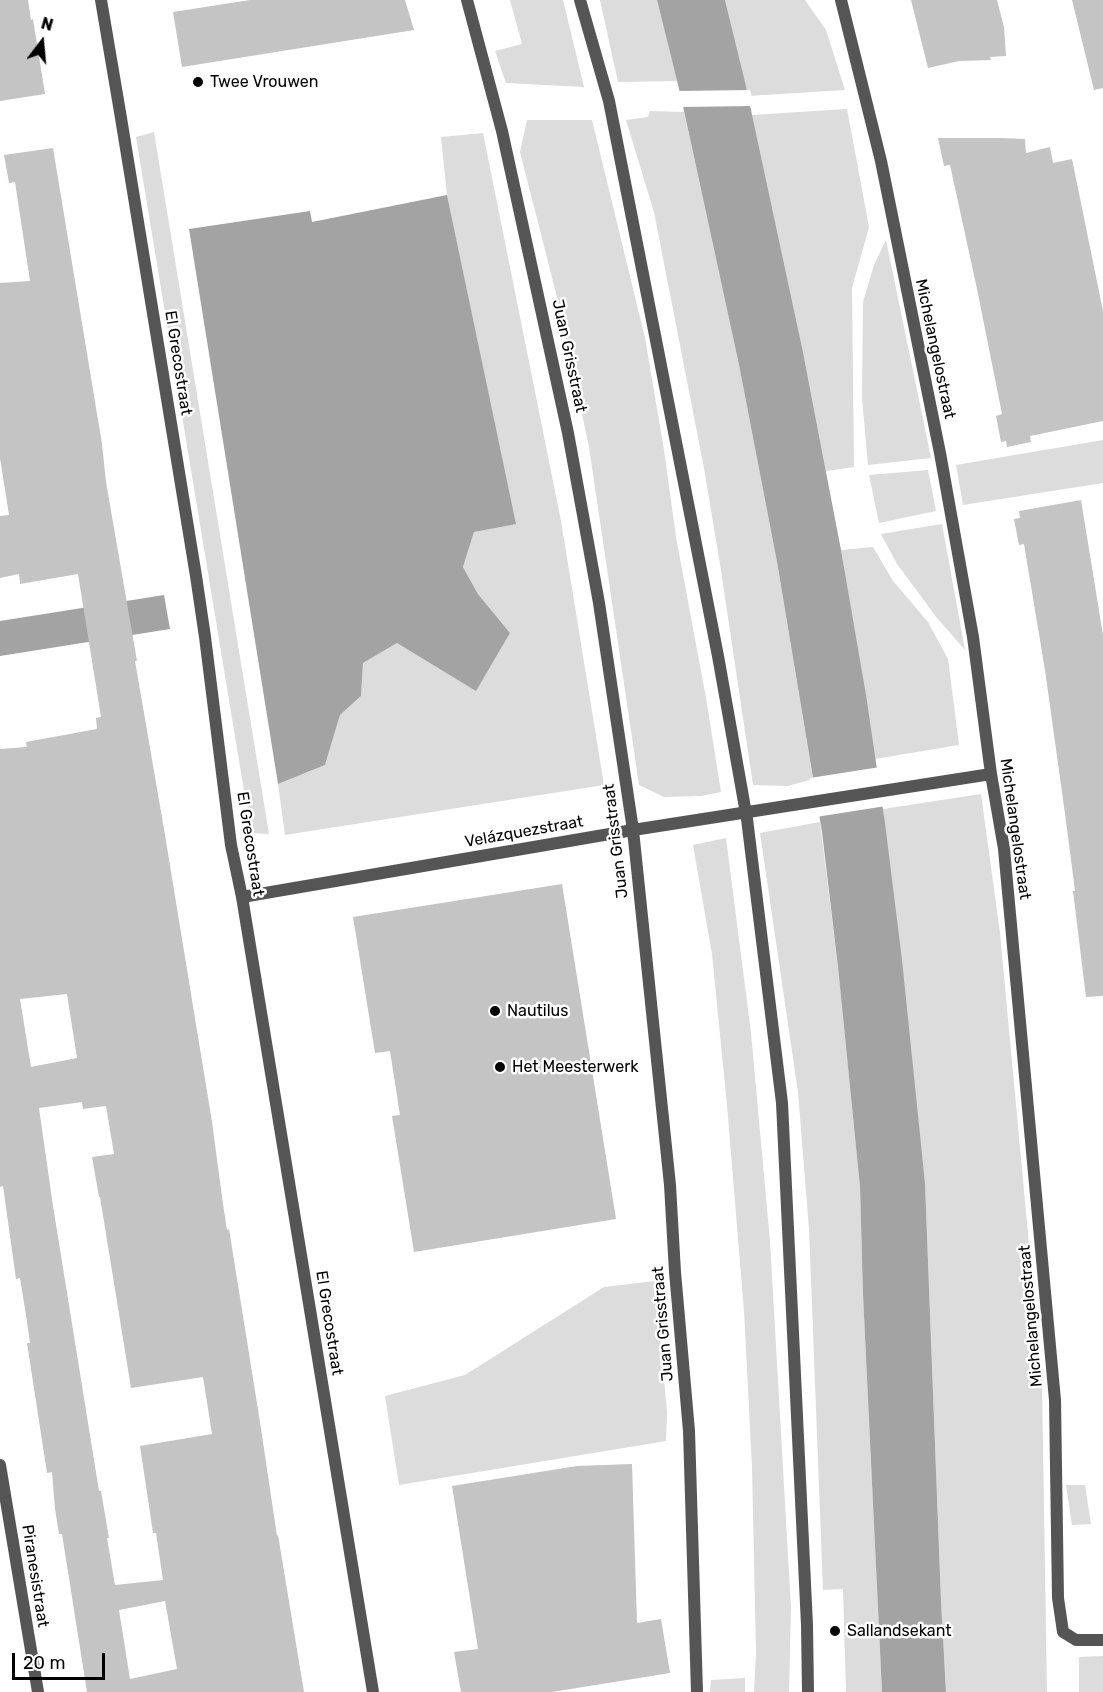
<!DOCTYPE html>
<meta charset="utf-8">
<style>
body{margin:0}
#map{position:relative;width:1103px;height:1692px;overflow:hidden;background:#fff;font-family:Rubik,sans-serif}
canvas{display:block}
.north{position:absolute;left:12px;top:12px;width:60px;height:60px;-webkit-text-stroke:4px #fff;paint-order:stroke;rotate:16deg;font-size:16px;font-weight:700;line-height:24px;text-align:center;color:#000}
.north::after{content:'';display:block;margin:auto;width:21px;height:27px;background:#000;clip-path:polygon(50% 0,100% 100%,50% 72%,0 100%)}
.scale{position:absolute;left:12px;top:1653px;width:93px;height:27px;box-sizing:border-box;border:3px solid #000;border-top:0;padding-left:8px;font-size:18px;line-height:21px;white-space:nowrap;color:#000;-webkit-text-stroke:4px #fff;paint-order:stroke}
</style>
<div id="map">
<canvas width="1103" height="1692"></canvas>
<div class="north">N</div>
<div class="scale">20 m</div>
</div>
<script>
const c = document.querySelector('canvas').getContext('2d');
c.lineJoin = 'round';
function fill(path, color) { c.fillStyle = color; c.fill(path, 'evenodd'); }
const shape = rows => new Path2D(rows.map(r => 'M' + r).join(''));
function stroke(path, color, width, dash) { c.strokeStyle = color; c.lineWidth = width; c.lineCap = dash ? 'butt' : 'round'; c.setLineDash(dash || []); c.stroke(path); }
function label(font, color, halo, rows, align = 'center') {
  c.font = font + ' Rubik,sans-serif'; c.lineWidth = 5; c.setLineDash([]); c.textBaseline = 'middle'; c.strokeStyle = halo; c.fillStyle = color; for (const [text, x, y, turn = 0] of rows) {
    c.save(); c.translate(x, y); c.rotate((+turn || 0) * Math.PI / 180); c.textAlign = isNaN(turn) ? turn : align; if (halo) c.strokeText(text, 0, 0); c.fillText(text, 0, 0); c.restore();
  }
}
fill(shape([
 [510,0,563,0,584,87,506,83,495,51,522,44],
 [600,0,657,0,677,81,618,82],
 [725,0,805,0,826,30,845,90,748,96],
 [847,109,869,227,852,288,854,467,826,471,803,352,752,115],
 [650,111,684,112,739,365,777,562,813,779,788,786,753,785,720,564,704,468,654,212,626,120,648,117],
 [527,120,592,120,645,338,664,450,676,537,706,698,721,792,701,796,664,797,639,785,589,447,556,293,520,152],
 [154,132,269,834,251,833,136,137],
 [483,133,561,521,604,785,285,835,278,784,325,765,340,715,361,696,363,663,397,643,476,690,510,633,478,594,463,567,474,532,515,523,447,195,441,137],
 [886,240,931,458,868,465,862,398,863,302,874,265],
 [1103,440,1103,483,963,505,956,465],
 [928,470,936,511,879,523,869,475],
 [942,524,965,650,937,618,897,564,881,534],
 [873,547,893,581,928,622,948,659,959,745,875,759,841,550],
 [981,794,1000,933,1042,1384,1047,1692,946,1692,941,1601,925,1183,883,809],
 [820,822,838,967,860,1187,863,1295,882,1692,846,1692,843,1589,823,1590,809,1229,798,1092,760,833],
 [726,838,751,1033,770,1241,791,1608,789,1692,754,1692,756,1653,752,1467,744,1311,727,1105,712,954,693,845],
 [655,1281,667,1412,666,1441,399,1485,385,1396,465,1375,604,1287],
 [1066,1485,1085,1485,1091,1524,1072,1525],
 [1103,1656,1103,1692,1079,1692,1079,1657],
 [745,1678,745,1692,710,1692,711,1680]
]), '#dcdcdc');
fill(shape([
 [657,0,725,0,745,82,803,352,841,550,866,695,885,823,902,960,925,1183,941,1601,946,1692,882,1692,863,1295,860,1187,838,967,822,832,777,562,739,365,681,97],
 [447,195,516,524,474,532,463,567,478,594,510,633,476,691,397,643,363,663,361,696,340,715,325,765,278,784,189,229,310,211,312,222],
 [164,595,170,629,0,656,0,621]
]), '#a3a3a3');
fill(shape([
 [750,90,754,106,680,107,677,91],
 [880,767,886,806,816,817,810,778]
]), '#fff');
fill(shape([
 [0,0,28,0,31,20,33,19,45,94,0,101],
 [250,0,405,0,414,30,182,67,173,12],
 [911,0,997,0,1004,27,1006,56,990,57,991,60,959,61,928,68],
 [1072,0,1103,0,1103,88,1094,90],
 [938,138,1002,138,1025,139,1026,153,1050,147,1053,163,1072,159,1103,311,1103,421,1030,436,1031,442,1007,447,1006,441,1001,442,996,416,1002,414,977,289,950,165,944,166],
 [53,148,102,444,106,482,137,661,135,661,164,829,212,1122,223,1204,227,1230,229,1229,260,1422,277,1536,278,1535,304,1692,87,1692,62,1534,59,1534,55,1509,52,1472,47,1473,27,1343,30,1343,26,1315,20,1278,16,1279,3,1186,0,1187,0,749,27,747,26,742,97,729,96,718,101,717,78,574,20,584,19,574,0,578,0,516,9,515,0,458,0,283,30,281,15,182,9,183,4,155],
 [67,994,77,1058,31,1067,20,999],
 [82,1102,83,1109,106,1106,114,1154,92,1157,99,1197,100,1197,131,1388,203,1377,212,1434,140,1446,153,1533,156,1533,163,1580,115,1585,107,1538,109,1538,101,1491,99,1491,53,1206,39,1108],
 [165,1601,177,1669,130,1679,119,1610],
 [1081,500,1103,635,1103,996,1086,997,1073,891,1075,891,1066,821,1045,670,1024,544,1019,545,1014,519,1020,518,1019,511],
 [562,884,616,1219,414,1252,392,1116,400,1115,390,1051,375,1053,353,917],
 [632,1464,637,1623,661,1619,670,1673,552,1692,461,1692,454,1652,478,1649,452,1486,577,1466]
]), '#c4c4c4');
stroke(shape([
 [580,0,609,101,718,656,747,819,782,1103,807,1625,808,1692]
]), '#555', 12);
stroke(shape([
 [101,0,120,112,196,576,205,637,231,845,242,897,373,1692],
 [467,0,502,131,568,433,599,603,633,830,670,1185,675,1272,689,1431,697,1692],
 [841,0,881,161,940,453,973,637,991,774,1004,849,1055,1400,1058,1598,1063,1632,1076,1640,1103,1640],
 [242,897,633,830,991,774],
 [0,1465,38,1692]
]), '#555', 12);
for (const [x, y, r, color] of [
 [198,82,6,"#000"],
 [495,1011,6,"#000"],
 [500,1067,6,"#000"],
 [835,1631,6,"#000"]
]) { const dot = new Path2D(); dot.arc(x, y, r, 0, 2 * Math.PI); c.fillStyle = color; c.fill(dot); stroke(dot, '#fff', 2); }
label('16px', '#000', '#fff', [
 ["Twee Vrouwen",210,82],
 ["Nautilus",507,1011],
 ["Het Meesterwerk",512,1067],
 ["Sallandsekant",847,1631]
], 'left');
label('16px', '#000', '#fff', [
 ["Michelangelostraat",935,349,78],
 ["Juan Grisstraat",569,356,78],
 ["El Grecostraat",178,363,81],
 ["Michelangelostraat",1015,829,82],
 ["Velázquezstraat",524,832,-10],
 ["Juan Grisstraat",616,841,-97],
 ["El Grecostraat",250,844,81],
 ["Michelangelostraat",1031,1316,-95],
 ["El Grecostraat",329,1323,81],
 ["Juan Grisstraat",663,1324,-95],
 ["Piranesistraat",35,1576,81]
]);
</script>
